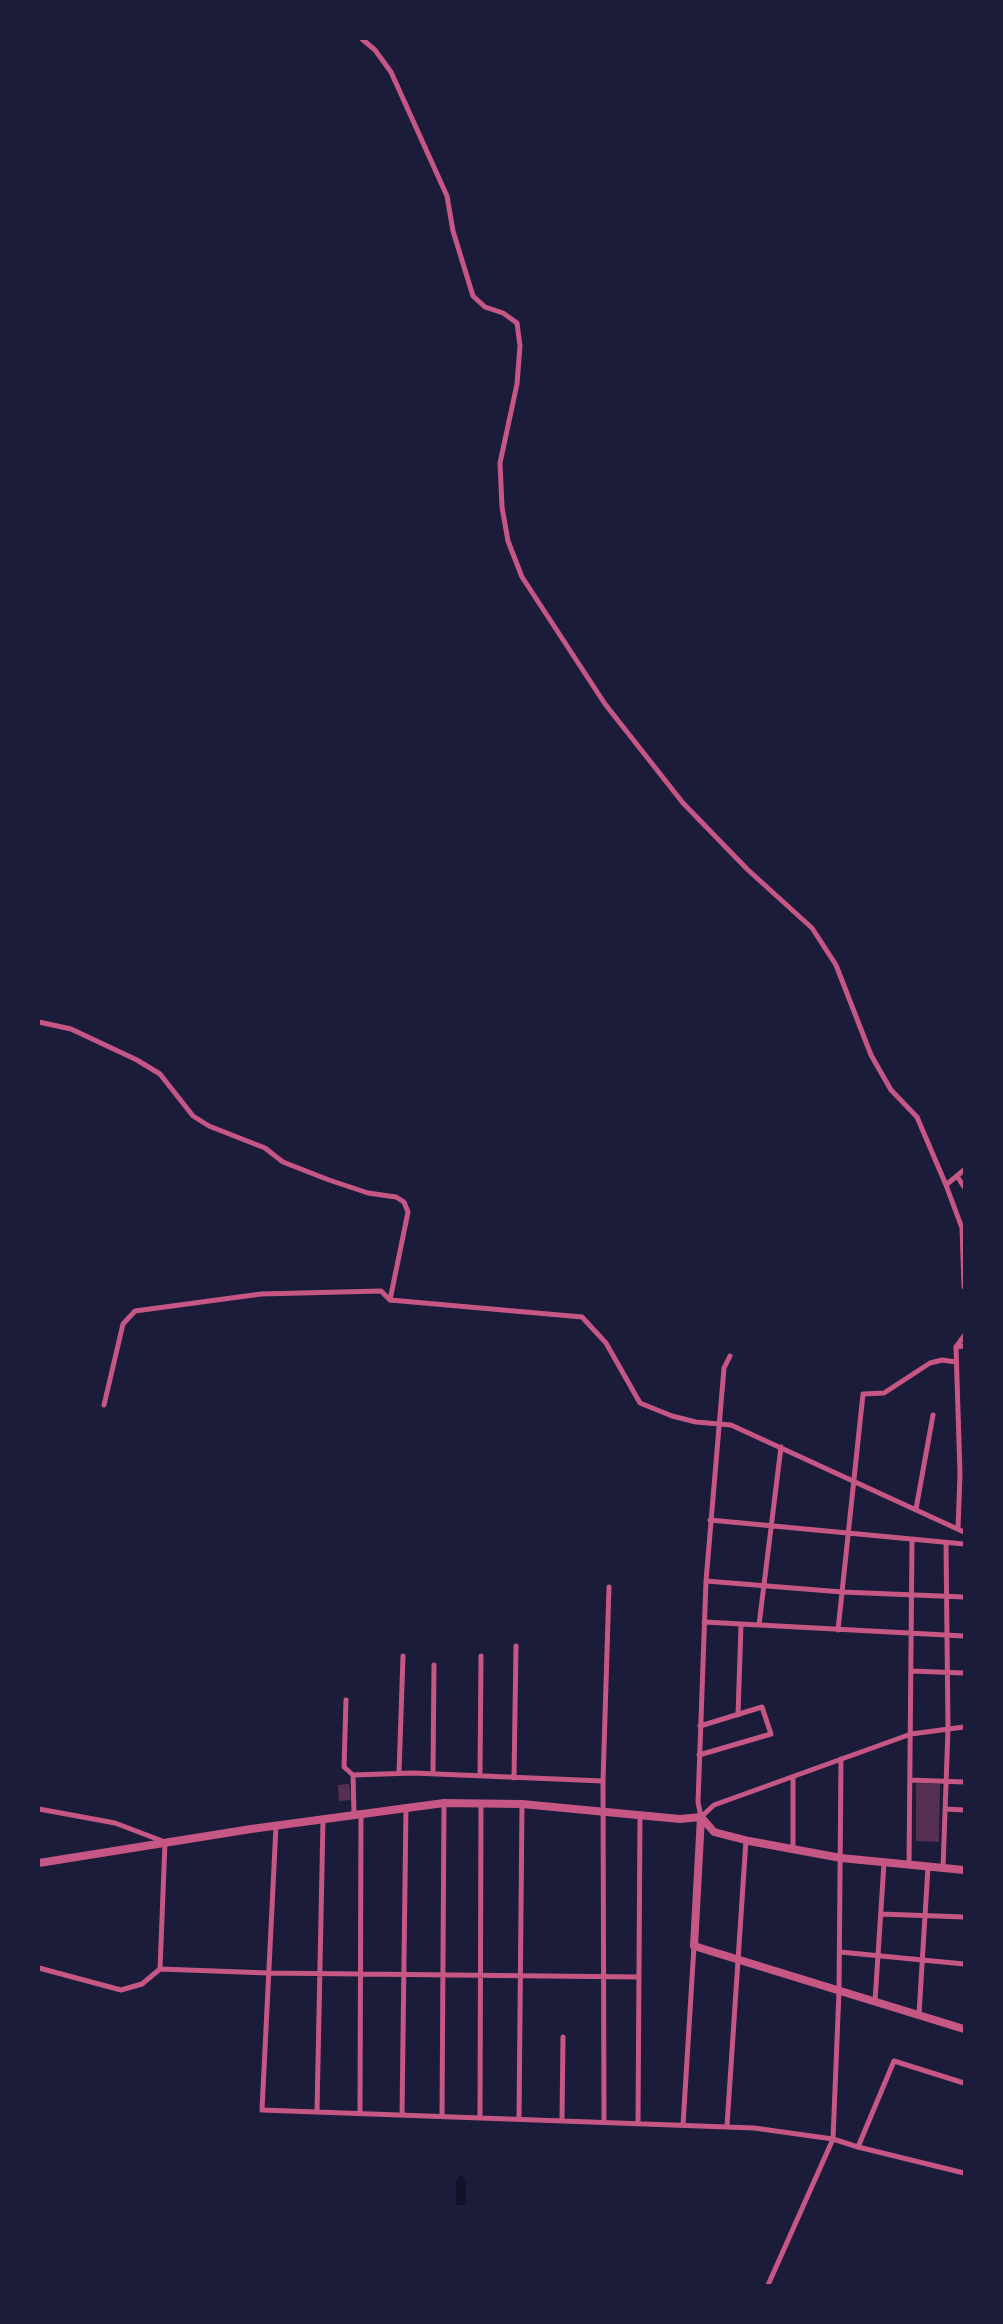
<!DOCTYPE html>
<style>
body{margin:0}
#map{position:relative;width:1003px;height:2324px;overflow:hidden;background:#1b1b3a;font-family:Manrope,sans-serif}
canvas{display:block}
.frame{position:absolute;inset:0;border:40px solid #1b1b3a;pointer-events:none}
</style>
<div id="map">
<canvas width="1003" height="2324"></canvas>
<div class="frame"></div>
</div>
<script>
const c = document.querySelector('canvas').getContext('2d');
c.lineJoin = 'round';
function fill(path, color) { c.fillStyle = color; c.fill(path, 'evenodd'); }
const shape = rows => new Path2D(rows.map(r => 'M' + r).join(''));
function stroke(path, color, width, dash) { c.strokeStyle = color; c.lineWidth = width; c.lineCap = dash ? 'butt' : 'round'; c.setLineDash(dash || []); c.stroke(path); }
fill(shape([
 [459,2176,463,2176,463,2179,466,2179,466,2205,456,2205,456,2179,459,2179]
]), '#12122b');
fill(shape([
 [916,1783,940,1784,939,1842,916,1841],
 [349,1784,351,1800,339,1801,338,1785]
]), '#542f53');
stroke(shape([
 [362,39,375,50,391,72,447,196,453,231,473,296,485,307,503,313,517,323,520,346,517,384,500,463,502,507,508,541,522,577,605,704,683,803,747,869,812,928,836,965,871,1055,891,1090,917,1117,946,1185,962,1228,964,1287],
 [39,1022,71,1029,137,1060,160,1074,193,1116,209,1126,265,1148,283,1162,329,1180,368,1193,396,1197,404,1202,408,1212,390,1300,582,1317,606,1343,640,1403,672,1416,696,1422,731,1425,964,1532],
 [957,1176,964,1187],
 [946,1185,964,1170],
 [956,1347,960,1474,958,1529],
 [956,1347,964,1336],
 [956,1347,964,1346],
 [104,1405,123,1324,135,1311,261,1294,381,1291,390,1300],
 [916,1509,933,1415],
 [710,1520,964,1544],
 [706,1581,842,1592,964,1597],
 [704,1622,964,1636],
 [759,1625,781,1447],
 [838,1630,863,1394,884,1393,930,1363,942,1360,956,1362],
 [911,1671,964,1673],
 [346,1700,344,1767,353,1775],
 [738,1715,741,1625],
 [699,1755,771,1734,762,1707,700,1726],
 [399,1773,403,1656],
 [433,1773,434,1665],
 [480,1775,481,1656],
 [793,1777,793,1849],
 [514,1778,516,1646],
 [910,1780,964,1782],
 [603,1781,609,1587],
 [39,1809,115,1823,165,1842,160,1969],
 [945,1809,964,1810],
 [354,1814,353,1775,413,1773,603,1781,604,2122],
 [701,1817,698,1802,706,1581,724,1368,730,1356],
 [701,1817,714,1805,911,1734,964,1727],
 [276,1826,262,2110,754,2128,833,2139,858,2147,964,2173],
 [909,1865,912,1540],
 [943,1868,948,1729,946,1543],
 [881,1914,964,1917],
 [840,1952,964,1964],
 [39,1968,121,1990,142,1984,160,1969,268,1973,639,1977],
 [875,2001,884,1863],
 [919,2014,928,1867],
 [317,2111,323,1820],
 [360,2112,361,1813],
 [402,2115,406,1807],
 [442,2116,444,1803],
 [480,2118,481,1803],
 [519,2119,522,1804],
 [562,2120,563,2037],
 [638,2123,640,1816],
 [683,2125,694,1946],
 [727,2126,746,1840],
 [858,2147,894,2061,964,2083],
 [768,2285,833,2139,839,1991,841,1759]
]), '#c65784', 5);
stroke(shape([
 [701,1817,694,1946,964,2029],
 [701,1817,714,1832,749,1841,841,1858,964,1870],
 [39,1863,251,1829,444,1803,522,1804,680,1819,701,1817]
]), '#c65784', 8);
</script>
